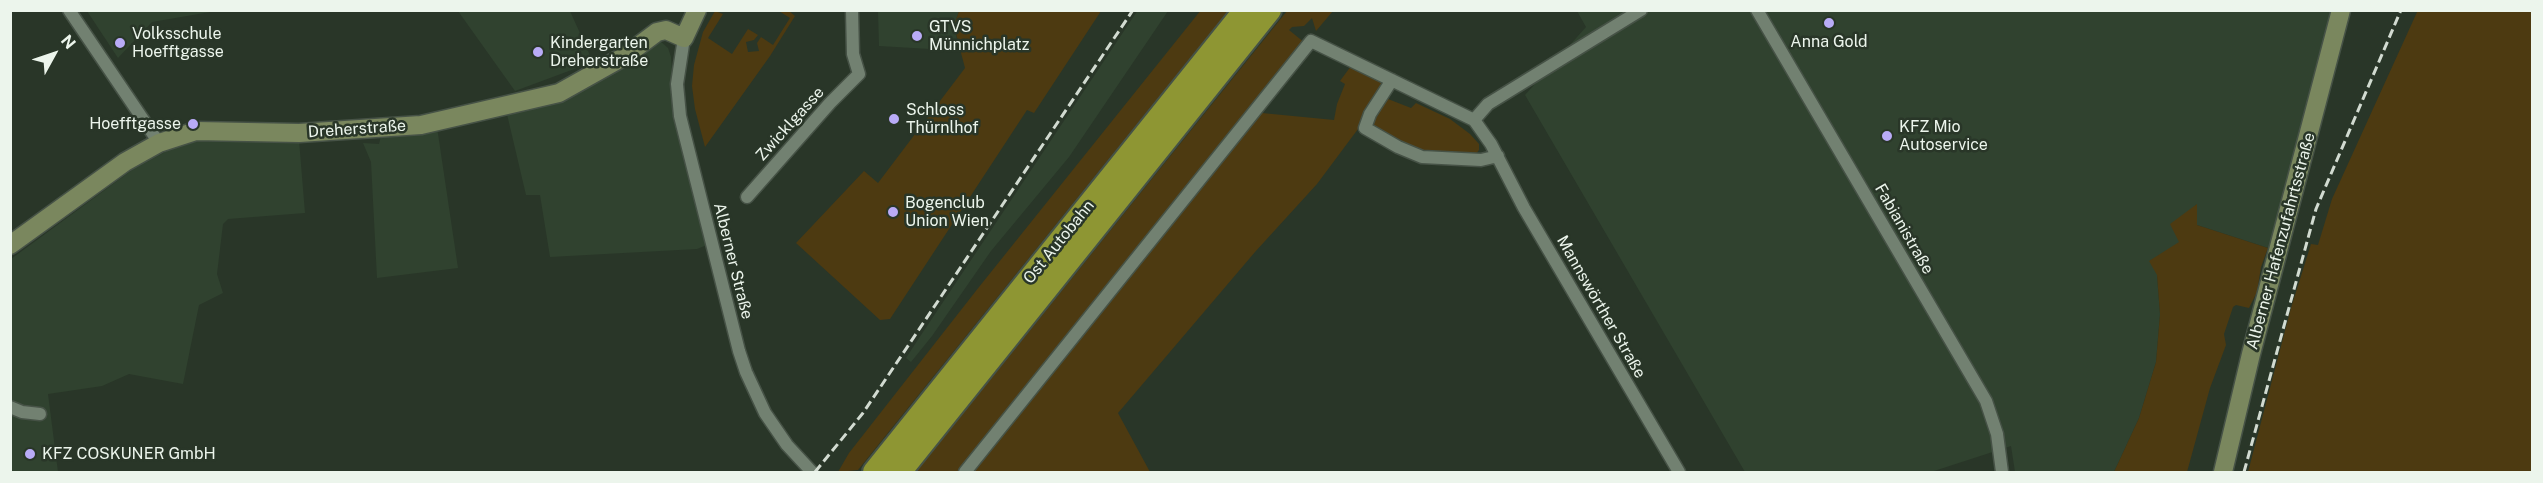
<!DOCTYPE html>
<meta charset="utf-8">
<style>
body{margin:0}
#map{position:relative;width:2543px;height:483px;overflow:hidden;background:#293628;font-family:"Public Sans",sans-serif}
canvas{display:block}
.frame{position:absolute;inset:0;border:12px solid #ecf5ec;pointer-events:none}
.north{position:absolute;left:24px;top:24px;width:60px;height:60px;-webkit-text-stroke:4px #293628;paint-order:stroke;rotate:50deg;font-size:16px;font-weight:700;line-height:24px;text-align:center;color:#ecf5ec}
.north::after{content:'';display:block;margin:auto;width:21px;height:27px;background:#ecf5ec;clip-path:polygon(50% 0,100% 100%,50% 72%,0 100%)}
</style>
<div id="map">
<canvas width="2543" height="483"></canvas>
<div class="frame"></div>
<div class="north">N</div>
</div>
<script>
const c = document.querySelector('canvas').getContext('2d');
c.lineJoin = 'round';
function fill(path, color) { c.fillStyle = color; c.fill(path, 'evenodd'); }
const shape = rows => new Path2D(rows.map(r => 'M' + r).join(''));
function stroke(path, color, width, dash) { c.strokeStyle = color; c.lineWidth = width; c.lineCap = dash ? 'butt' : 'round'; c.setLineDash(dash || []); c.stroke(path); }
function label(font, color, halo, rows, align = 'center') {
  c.font = font + ' "Public Sans",sans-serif'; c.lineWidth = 5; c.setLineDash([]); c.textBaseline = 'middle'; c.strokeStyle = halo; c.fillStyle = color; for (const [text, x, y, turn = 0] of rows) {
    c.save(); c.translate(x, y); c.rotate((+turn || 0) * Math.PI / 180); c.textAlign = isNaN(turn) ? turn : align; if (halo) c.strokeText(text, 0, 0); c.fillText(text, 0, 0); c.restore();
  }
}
fill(shape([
 [1138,10,1168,11,1069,157,991,251,932,336,911,362,906,358,919,338],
 [87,11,216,11,152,22,118,58],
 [458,11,570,11,593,62,515,91],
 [878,11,959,11,954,26,959,48,930,49,879,46],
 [1577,11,2346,11,2284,253,2197,225,2196,204,2180,242,2157,275,2160,314,2156,362,2139,418,2114,472,2015,472,2011,446,1931,472,1745,472,1525,95,1586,27],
 [659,40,668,48,671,57,675,116,707,245,697,249,550,257,540,195,526,195,506,110],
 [437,127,458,268,377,278,371,162,363,143,379,144,382,132],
 [201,140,299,140,305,213,228,219,223,224,217,274,223,293,199,305,183,384,129,374,102,386,48,394,58,472,11,472,11,259,132,170,176,146]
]), '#30422f');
fill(shape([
 [1201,10,1228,11,858,470,838,472,849,453,979,287],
 [2418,10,2532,11,2532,472,2248,472,2291,308,2311,244,2318,245,2332,199],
 [715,11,723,14,708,38,732,54,748,29,758,35,754,40,746,42,748,52,759,51,757,43,761,37,773,45,790,18,779,11,789,11,795,16,770,56,705,147,695,109,692,86,694,65,703,32],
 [959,11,1101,11,1034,113,1027,110,890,319,880,320,796,243,864,171,878,183,965,68,954,26],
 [1287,11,1333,11,1316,31,1312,18,1304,26,1292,27,1289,30,1305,43,1262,113,1334,120,1337,104,1345,84,1340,81,1351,66,1381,82,1382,90,1388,99,1411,108,1416,103,1450,119,1470,134,1479,144,1479,150,1475,155,1422,153,1361,125,1317,184,1255,252,1118,413,1150,472,916,472],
 [2197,204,2197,225,2268,248,2261,267,2257,292,2249,308,2236,305,2233,307,2224,334,2226,345,2210,388,2187,472,2114,472,2139,418,2156,362,2160,314,2157,275,2149,261,2179,242,2170,224]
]), '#4d3a11');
const street = shape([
 [69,10,159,143],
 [1757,10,1986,401,1997,434,2002,472],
 [684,38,677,84,680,116,739,351,746,372,765,413,787,445,812,472],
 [1392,80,1370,114,1365,128,1398,147,1422,157,1481,160,1498,156],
 [1474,120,1488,104,1641,10],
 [747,197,830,103,859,74,853,54,852,10],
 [10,407,22,412,40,414],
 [965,472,1311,41,1474,120,1491,144,1524,208,1679,472]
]);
const secondary = shape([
 [10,245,125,162,159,143,196,131,299,133,421,125,559,93,625,56,657,32,666,30,684,38,697,10],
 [2223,472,2251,354,2341,10]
]);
const highway = shape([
 [874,472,1245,10],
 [900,472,1270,10]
]);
stroke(street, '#465246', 15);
stroke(secondary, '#465246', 21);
stroke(highway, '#465246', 26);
stroke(street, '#728171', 12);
stroke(secondary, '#7a875e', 18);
stroke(highway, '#8e9633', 22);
stroke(shape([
 [815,472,863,413,1133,10],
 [2244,472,2316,209,2401,10]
]), '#d2dbd1', 3, [9, 4.5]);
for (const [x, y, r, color] of [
 [1829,23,6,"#b9abf7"],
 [917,36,6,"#b9abf7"],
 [120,43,6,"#b9abf7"],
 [538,52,6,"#b9abf7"],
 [894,119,6,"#b9abf7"],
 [193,124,6,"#b9abf7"],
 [1887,136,6,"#b9abf7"],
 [893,212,6,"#b9abf7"],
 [30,454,6,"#b9abf7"]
]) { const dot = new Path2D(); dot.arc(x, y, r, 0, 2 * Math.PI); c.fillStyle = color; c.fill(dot); stroke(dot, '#293628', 2); }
label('16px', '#ecf5ec', '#293628', [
 ["GTVS",929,27],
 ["Münnichplatz",929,45],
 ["Volksschule",132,34],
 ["Hoefftgasse",132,52],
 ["Anna Gold",1829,42,"center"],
 ["Kindergarten",550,43],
 ["Dreherstraße",550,61],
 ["Schloss",906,110],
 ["Thürnlhof",906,128],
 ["Hoefftgasse",181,124,"right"],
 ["KFZ Mio",1899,127],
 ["Autoservice",1899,145],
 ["Bogenclub",905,203],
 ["Union Wien",905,221],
 ["KFZ COSKUNER GmbH",42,454]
], 'left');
label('16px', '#ecf5ec', '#293628', [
 ["Zwicklgasse",790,124,-48],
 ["Dreherstraße",357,129,-4],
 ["Fabianistraße",1904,229,60],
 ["Alberner Hafenzufahrtsstraße",2281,241,-75],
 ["Ost Autobahn",1059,242,-51],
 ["Alberner Straße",733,261,76],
 ["Mannswörther Straße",1601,307,60]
]);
</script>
